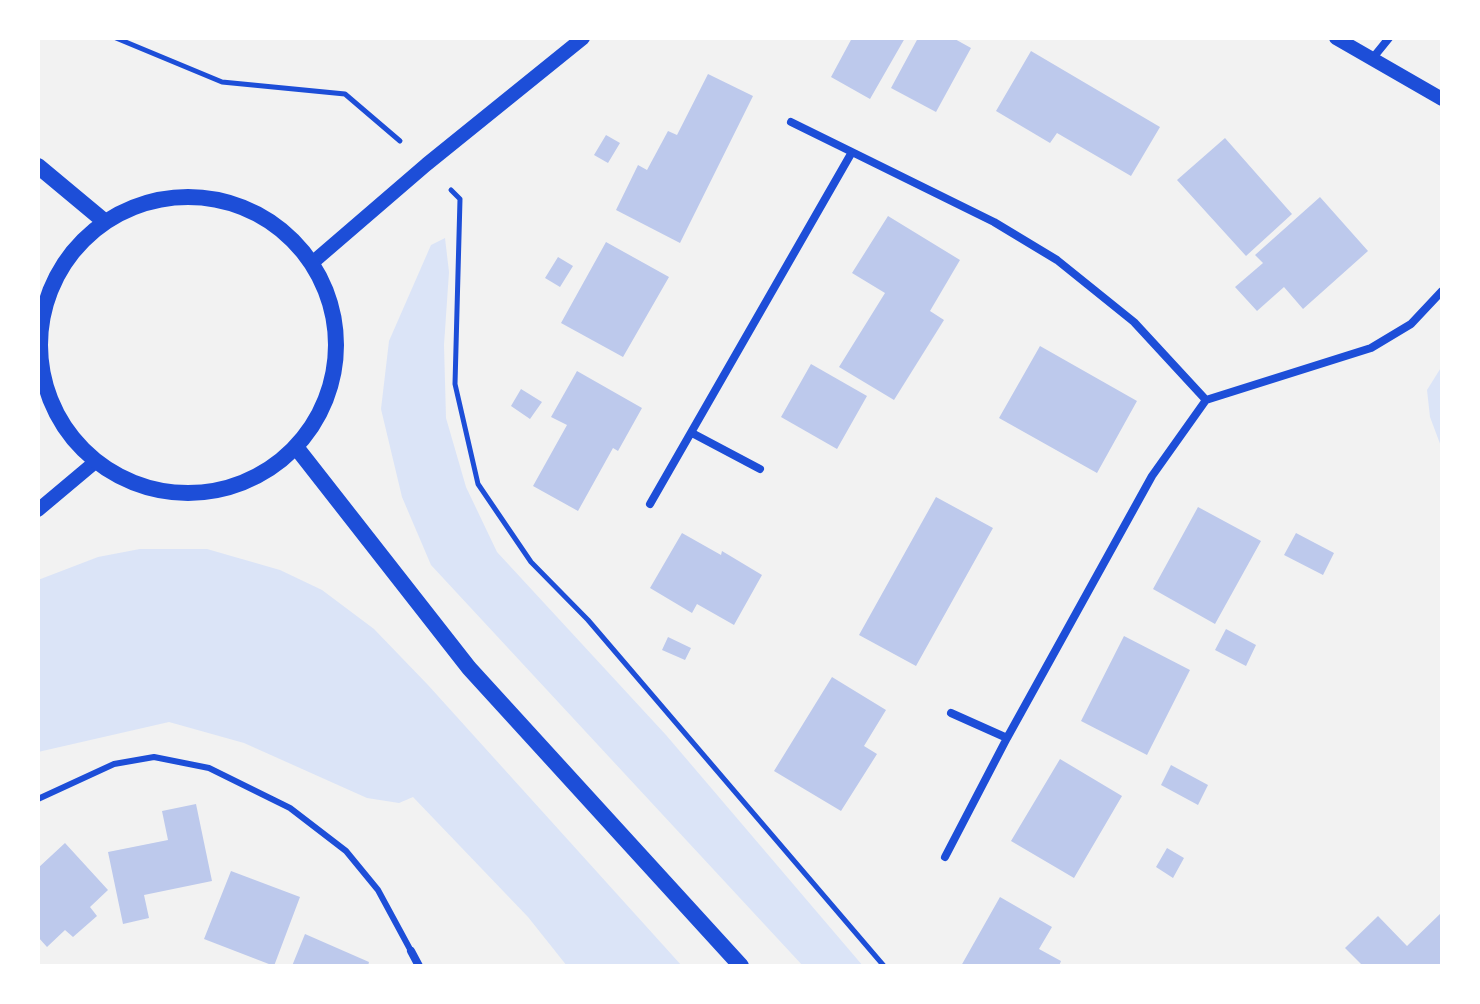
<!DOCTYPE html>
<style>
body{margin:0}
#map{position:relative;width:1480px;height:1004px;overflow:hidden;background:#f2f2f2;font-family:Georgia,serif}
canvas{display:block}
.frame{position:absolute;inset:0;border:40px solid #fff;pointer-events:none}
</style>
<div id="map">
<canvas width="1480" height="1004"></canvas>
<div class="frame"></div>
</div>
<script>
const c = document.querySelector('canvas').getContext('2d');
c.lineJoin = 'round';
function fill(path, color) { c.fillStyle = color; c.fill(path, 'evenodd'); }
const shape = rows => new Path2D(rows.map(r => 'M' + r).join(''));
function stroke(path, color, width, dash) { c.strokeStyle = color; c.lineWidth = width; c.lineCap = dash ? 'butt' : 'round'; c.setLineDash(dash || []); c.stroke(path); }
fill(shape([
 [445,238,449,272,444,345,446,418,466,487,497,552,666,735,863,966,803,966,431,565,402,497,381,409,389,341,431,245],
 [1442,366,1442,449,1430,417,1427,390],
 [140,549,207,549,280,570,322,590,374,629,428,685,682,966,567,966,528,917,413,797,399,803,367,798,244,743,169,722,38,752,38,580,98,557]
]), '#dbe4f7');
fill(shape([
 [852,38,905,38,870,99,831,77],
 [918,38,953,38,971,48,936,112,891,88],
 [1031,51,1160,127,1131,176,1057,133,1050,143,996,111],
 [708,74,753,96,680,243,616,210,638,165,647,170,668,131,677,135],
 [606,135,620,143,608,163,594,155],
 [1225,138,1292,214,1246,256,1177,180],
 [1320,197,1368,251,1303,309,1284,287,1257,311,1235,287,1263,263,1255,255],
 [888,216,960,260,930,311,944,320,894,400,839,367,885,293,852,273],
 [606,242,669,277,623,357,561,323],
 [558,257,573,266,560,287,545,278],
 [1040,346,1137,401,1097,473,999,418],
 [811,364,867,396,837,449,781,417],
 [577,371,642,408,618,451,613,448,578,511,533,486,567,425,551,417],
 [521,389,542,402,530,419,511,406],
 [936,497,993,528,916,666,859,635],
 [1198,507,1261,541,1215,624,1153,589],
 [682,533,721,555,722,551,762,575,734,625,697,604,692,613,650,588],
 [1296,533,1334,553,1323,575,1284,555],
 [1226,629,1256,645,1246,666,1215,650],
 [1124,636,1190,670,1147,755,1081,721],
 [668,637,691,648,685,660,662,650],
 [832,677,886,710,864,746,877,754,841,811,774,771],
 [1060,759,1122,796,1074,878,1011,841],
 [1171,765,1208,785,1198,805,1161,785],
 [196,804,212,881,144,895,149,918,123,924,108,852,168,840,162,811],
 [65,843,108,890,90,907,97,916,73,937,65,930,47,947,38,937,38,868],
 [1167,848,1184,858,1173,878,1156,867],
 [231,871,300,897,274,966,204,939],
 [1000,897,1052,927,1039,949,1061,961,1059,966,961,966],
 [1442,912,1442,966,1363,966,1345,948,1378,916,1407,946],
 [305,934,369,962,368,966,292,966]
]), '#bdc9ec');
stroke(shape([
 [116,38,222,82,345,94,400,141],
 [451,190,460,199,455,384,478,484,531,562,588,620,884,966]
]), '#1d4ed8', 5);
stroke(shape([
 [38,799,114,764,154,757,209,768,290,808,346,851,378,890,411,951]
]), '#1d4ed8', 6);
stroke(shape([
 [1372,59,1389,38],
 [791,122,852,152],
 [692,433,760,469],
 [650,504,852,152,994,222,1057,260,1134,322,1206,400],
 [951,713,1007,738],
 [945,857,1007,738,1152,476,1206,400,1371,348,1411,324,1442,291],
 [411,951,419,966]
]), '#1d4ed8', 8);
stroke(shape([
 [1336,38,1442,99],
 [312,263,427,164,583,38],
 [38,510,94,463]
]), '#1d4ed8', 14);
stroke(shape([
 [38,166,104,221],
 '40 345a148 148 0 1 1 296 0a148 148 0 1 1-296 0Z',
 [296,447,469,668,741,966]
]), '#1d4ed8', 16);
</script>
